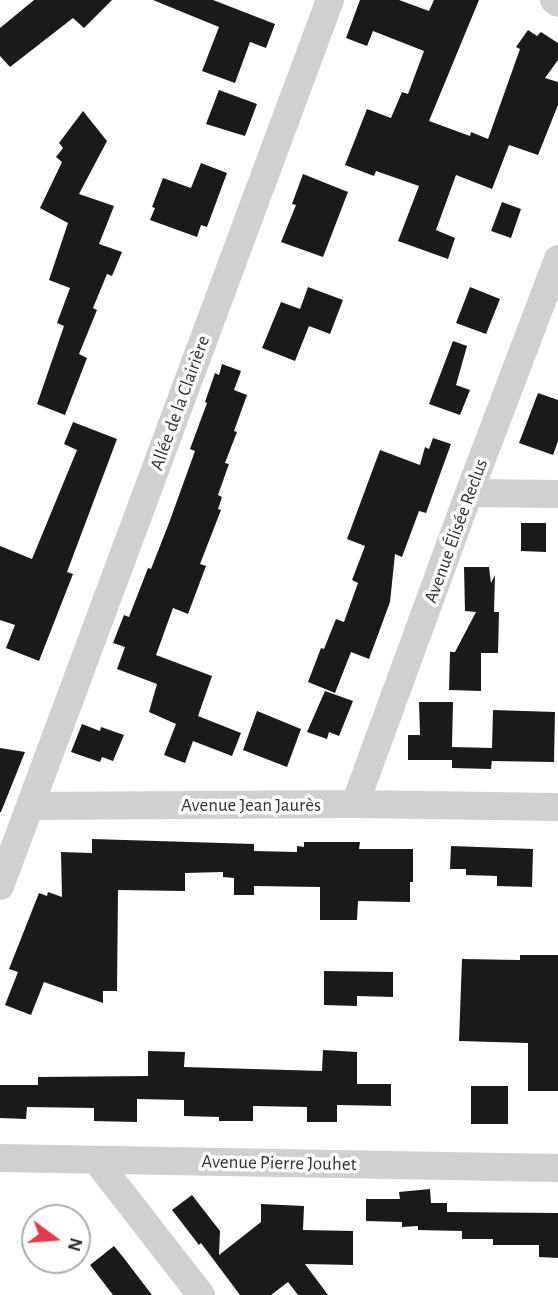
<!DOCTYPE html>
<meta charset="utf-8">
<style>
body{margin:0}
#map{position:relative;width:558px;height:1295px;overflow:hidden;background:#fff;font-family:"Alegreya Sans",sans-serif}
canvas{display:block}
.north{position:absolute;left:21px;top:1204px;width:70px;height:70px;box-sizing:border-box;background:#fff;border:2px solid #adadad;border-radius:50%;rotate:106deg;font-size:19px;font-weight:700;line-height:28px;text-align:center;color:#333}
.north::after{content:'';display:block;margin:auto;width:24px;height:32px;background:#e63946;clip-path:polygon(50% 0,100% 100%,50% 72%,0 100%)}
</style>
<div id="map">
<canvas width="558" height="1295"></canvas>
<div class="north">N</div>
</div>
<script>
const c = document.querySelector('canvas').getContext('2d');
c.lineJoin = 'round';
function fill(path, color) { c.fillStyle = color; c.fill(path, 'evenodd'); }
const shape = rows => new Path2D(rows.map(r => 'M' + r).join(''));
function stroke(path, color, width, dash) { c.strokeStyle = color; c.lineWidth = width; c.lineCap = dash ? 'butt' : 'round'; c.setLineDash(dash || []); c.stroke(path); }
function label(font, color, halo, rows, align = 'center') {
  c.font = font + ' "Alegreya Sans",sans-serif'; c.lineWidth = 7; c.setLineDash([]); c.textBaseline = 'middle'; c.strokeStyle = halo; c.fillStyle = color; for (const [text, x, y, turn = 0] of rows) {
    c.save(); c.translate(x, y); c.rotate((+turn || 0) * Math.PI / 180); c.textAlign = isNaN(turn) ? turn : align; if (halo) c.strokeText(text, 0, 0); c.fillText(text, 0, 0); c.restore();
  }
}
fill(shape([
 [34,0,112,0,84,28,73,18,10,67,0,56,0,28],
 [153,0,213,0,275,24,266,48,250,42,235,83,202,71,219,27],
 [360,0,399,0,429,11,434,0,479,0,429,121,470,136,471,132,488,139,520,49,516,47,528,30,537,36,541,32,558,43,558,60,545,78,558,82,558,105,538,155,509,145,492,189,456,175,436,230,455,238,448,259,398,241,419,186,376,171,374,176,345,165,367,109,391,118,402,92,408,94,424,51,373,31,367,46,346,38],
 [219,90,257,104,245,136,206,124],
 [83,111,107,141,79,194,114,206,99,244,122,252,112,276,107,274,93,308,97,310,79,354,87,358,65,415,37,404,64,326,57,323,70,288,49,280,68,223,40,208,62,162,56,157,63,148,59,143],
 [201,163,227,173,207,227,201,225,197,237,150,220,155,208,152,207,163,178,191,188],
 [303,174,348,192,323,257,281,242,296,205,292,204],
 [502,202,521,209,511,238,491,231],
 [308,287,343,300,330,334,309,326,295,361,262,348,281,302,300,309],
 [470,287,500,299,486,334,456,323],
 [453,341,467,346,456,385,470,390,460,415,429,404],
 [222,364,241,371,234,390,247,395,234,431,237,432,225,463,229,464,218,495,222,497,218,509,221,510,200,564,206,566,188,614,173,608,156,655,212,676,198,716,241,733,232,756,193,741,185,763,164,755,176,724,149,712,157,684,117,669,125,647,113,643,124,615,129,617,148,568,151,569,169,523,195,451,190,449,207,403,205,402,215,373,219,375],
 [538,393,558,400,558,441,553,455,519,443],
 [73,422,117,439,67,572,73,574,39,661,6,648,15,625,0,620,0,546,32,559,77,450,64,444],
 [433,438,451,444,426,513,419,511,402,557,395,554,390,602,369,659,351,652,335,693,308,682,321,648,324,649,336,619,344,622,358,583,352,580,365,546,347,539,380,450,420,465,425,447,429,449],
 [521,523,546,523,546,552,521,551],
 [464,567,489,567,491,583,495,575,494,612,499,612,498,653,481,653,481,691,449,690,450,652,455,652,476,612,465,611],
 [325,691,353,701,339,736,329,732,327,739,307,732],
 [419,702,453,702,452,747,492,748,493,710,555,712,554,762,492,761,492,759,491,769,452,768,452,760,408,760,408,735,420,735],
 [257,711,301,729,287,767,243,750],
 [82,724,100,731,101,727,124,735,113,761,102,757,100,762,71,752],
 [0,748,25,752,1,812,0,812],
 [92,839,254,844,254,851,297,852,297,846,304,847,304,842,360,842,359,849,413,849,413,882,410,882,410,902,358,901,357,920,320,920,320,887,254,886,254,895,234,895,234,878,223,877,223,872,185,873,185,891,118,890,117,991,103,991,103,1003,44,982,31,1015,5,1005,18,972,9,969,39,893,47,896,48,892,62,897,61,852,92,853],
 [451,846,533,849,532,887,497,886,497,876,466,875,466,869,450,869],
 [520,955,558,955,558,1091,528,1091,528,1043,459,1041,462,959,520,960],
 [324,971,393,972,393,997,357,996,357,1006,324,1005],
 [323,1050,357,1052,357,1084,391,1084,391,1106,337,1105,337,1122,307,1122,307,1107,253,1106,253,1121,219,1121,219,1117,184,1116,184,1100,137,1099,137,1122,94,1121,94,1108,27,1107,26,1119,0,1118,0,1085,38,1085,38,1077,148,1076,148,1051,185,1052,184,1067,322,1071],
 [471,1086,508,1086,508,1124,471,1124],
 [430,1189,431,1203,447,1203,447,1212,558,1213,558,1258,539,1257,539,1245,493,1245,493,1239,462,1239,462,1231,418,1230,418,1226,402,1227,402,1222,366,1221,366,1199,400,1199,399,1192],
 [192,1195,220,1231,219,1255,261,1222,261,1204,304,1206,303,1230,353,1231,353,1265,305,1264,328,1295,298,1295,288,1282,271,1295,240,1295,201,1243,199,1245,172,1210],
 [114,1246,123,1257,152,1295,113,1295,90,1265]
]), '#1a1a1a');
stroke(shape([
 [554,0,558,3],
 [469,493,558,494],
 [355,804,469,493,558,259],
 [30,806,330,0],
 [0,886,30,806,355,804,558,807],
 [0,1158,558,1168],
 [96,1160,201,1295]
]), '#d0d0d0', 28);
label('19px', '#333', '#fff', [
 ["Allée de la Clairière",180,403,-70],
 ["Avenue Élisée Reclus",456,531,-70],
 ["Avenue Jean Jaurès",251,805],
 ["Avenue Pierre Jouhet",279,1163,1]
]);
</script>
